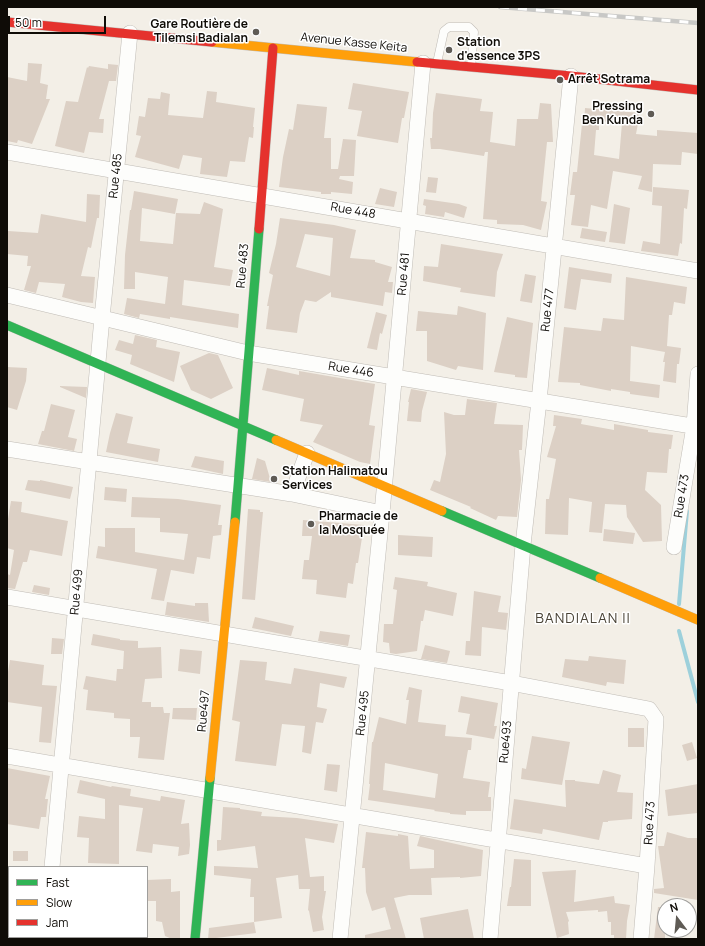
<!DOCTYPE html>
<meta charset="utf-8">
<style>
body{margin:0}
#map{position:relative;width:705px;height:946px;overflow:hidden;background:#f3efe7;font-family:Manrope,sans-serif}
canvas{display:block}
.frame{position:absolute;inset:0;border:8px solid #0f0c07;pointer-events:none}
.legend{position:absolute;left:8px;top:866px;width:140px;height:72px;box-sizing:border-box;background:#fff;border:1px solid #9f9e9c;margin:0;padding:5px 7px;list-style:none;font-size:12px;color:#0f0c07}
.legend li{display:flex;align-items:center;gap:8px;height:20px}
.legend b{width:20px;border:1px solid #9f9e9c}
.north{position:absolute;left:657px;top:898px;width:40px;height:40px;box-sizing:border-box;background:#fff;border:1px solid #9f9e9c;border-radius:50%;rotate:344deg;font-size:11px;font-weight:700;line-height:16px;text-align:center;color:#0f0c07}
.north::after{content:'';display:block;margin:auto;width:14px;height:18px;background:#5f5b55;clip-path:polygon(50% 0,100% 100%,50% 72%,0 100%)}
.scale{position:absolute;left:8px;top:16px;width:98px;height:18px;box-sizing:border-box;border:2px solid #0f0c07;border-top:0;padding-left:5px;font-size:12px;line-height:14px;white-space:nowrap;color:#0f0c07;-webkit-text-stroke:3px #fff;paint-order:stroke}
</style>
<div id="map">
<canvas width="705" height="946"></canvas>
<div class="frame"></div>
<ul class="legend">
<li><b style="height:5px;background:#30b455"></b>Fast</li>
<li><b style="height:5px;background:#ff9f0a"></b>Slow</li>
<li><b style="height:5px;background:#e5322d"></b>Jam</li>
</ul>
<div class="north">N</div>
<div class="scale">50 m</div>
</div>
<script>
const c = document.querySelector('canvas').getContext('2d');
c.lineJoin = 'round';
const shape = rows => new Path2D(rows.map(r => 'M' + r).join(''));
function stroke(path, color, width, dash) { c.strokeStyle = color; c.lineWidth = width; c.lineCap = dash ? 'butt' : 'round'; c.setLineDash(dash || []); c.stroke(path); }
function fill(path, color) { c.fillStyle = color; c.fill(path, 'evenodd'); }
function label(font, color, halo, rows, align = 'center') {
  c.font = font + ' Manrope,sans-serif'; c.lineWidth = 3; c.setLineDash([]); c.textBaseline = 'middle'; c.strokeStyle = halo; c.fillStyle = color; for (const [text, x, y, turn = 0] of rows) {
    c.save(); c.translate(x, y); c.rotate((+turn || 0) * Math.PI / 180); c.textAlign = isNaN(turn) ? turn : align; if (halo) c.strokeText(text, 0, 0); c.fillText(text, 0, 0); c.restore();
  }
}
stroke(shape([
 [679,604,687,511],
 [679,631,698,702]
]), '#9dd0db', 4);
fill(shape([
 [28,63,42,64,40,83,48,85,46,99,50,99,32,144,18,140,17,143,7,141,7,77,27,81],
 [108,64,118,65,116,81,109,81,99,119,104,119,103,133,89,132,84,153,55,146,66,101,78,102,87,67,88,68,89,66,108,69],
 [353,83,409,92,404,118,402,118,398,143,357,136,362,111,348,109],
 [207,91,217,92,216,102,255,108,253,127,254,127,253,138,249,137,245,162,230,161,227,177,200,174,202,158,183,155,179,169,135,157,141,136,136,135,139,116,145,117,148,98,160,99,161,92,170,94,168,115,203,118],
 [436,93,482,99,480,111,493,112,490,142,515,146,517,119,538,119,540,103,551,104,553,142,547,142,541,201,547,202,541,230,523,225,497,224,497,220,483,219,488,152,485,152,484,156,440,149,431,149,430,138,432,138,433,113],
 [297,104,327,107,324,138,331,138,331,169,338,169,343,139,356,140,354,176,340,176,339,179,353,182,352,194,331,192,331,194,321,194,321,192,279,187,283,157,289,129,293,130],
 [585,108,640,113,636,134,657,136,657,130,698,133,698,154,682,152,681,165,653,164,652,192,638,189,642,176,613,171,607,209,591,205,588,227,571,225,575,195,570,195,573,172,577,172,582,124,584,124],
 [599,121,622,123,619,159,594,155,596,130,599,130],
 [428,177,438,178,436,193,426,192],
 [653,187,689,190,687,209,684,208,682,244,680,243,678,256,641,251,643,241,660,244,662,206,652,205],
 [380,188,397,192,394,207,375,204],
 [134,191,178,199,175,214,142,208,140,241,173,244,176,213,200,214,204,202,223,209,214,267,233,270,230,286,184,280,182,305,239,314,238,328,170,317,170,319,140,314,139,318,124,314,127,298,165,304,168,277,135,272,135,289,124,289,125,255,130,210,131,210],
 [87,194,100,195,99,218,97,218,91,248,88,247,81,276,95,277,93,303,81,302,62,297,65,284,39,282,36,293,24,290,31,266,27,266,28,256,7,254,8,231,38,233,41,214,86,222],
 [424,199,459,204,467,207,464,218,445,212,444,217,425,214,426,206,423,205],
 [614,204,630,208,625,244,609,242],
 [280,218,334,225,356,230,350,258,375,260,375,262,392,267,388,282,393,282,392,293,385,292,383,306,331,297,331,292,316,302,305,300,300,313,297,333,266,329,269,306,267,306,273,275,269,273,276,244],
 [305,234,333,238,330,276,296,267],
 [582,228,607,232,605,242,580,238],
 [441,244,503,254,497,272,495,297,460,292,461,288,423,281,424,266,438,267],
 [569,267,612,274,611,283,581,279,576,310,564,308],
 [525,274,536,276,532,303,520,301],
 [626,277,687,287,685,304,674,302,672,315,669,315,667,346,681,348,679,364,677,364,676,383,663,381,665,362,663,362,665,352,631,346,630,381,660,385,659,398,630,394,630,392,611,389,611,391,580,385,580,383,558,382,564,327,601,331,603,318,624,320],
 [458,306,486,313,483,370,458,366,456,370,427,361,427,331,416,331,418,311,457,315],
 [376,312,387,315,382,334,380,333,377,350,367,348],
 [507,317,533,323,527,378,515,377,515,375,494,372],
 [135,335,157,340,156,347,180,352,174,382,130,364,132,355,115,350,119,340,133,344],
 [209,353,218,355,233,388,211,399,191,390,180,366],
 [7,367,27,368,26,381,17,410,7,407],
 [267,368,299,375,299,371,375,384,369,425,375,426,370,464,360,462,313,442,323,425,300,421,304,399,262,390],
 [60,386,87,387,86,398,60,387],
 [411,389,427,392,422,411,421,422,407,421,409,402,408,402],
 [467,399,497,403,494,424,523,425,522,450,519,450,521,480,517,517,498,516,496,520,470,508,471,507,430,490,434,480,440,482,446,454,444,412,454,415,465,415],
 [51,404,75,410,68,437,77,439,74,451,38,444,42,431,44,431],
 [116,413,133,417,127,443,160,449,158,462,106,452,110,433],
 [554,415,582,419,581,424,614,430,614,424,648,430,648,432,673,435,671,449,669,449,667,473,647,472,645,490,661,505,662,541,643,542,627,517,626,505,605,504,602,533,589,532,592,502,569,498,568,535,545,534,546,499,549,499,556,459,547,457,556,426,553,426],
 [195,456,224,461,223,474,191,467],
 [257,458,265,461,271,482,252,479],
 [28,480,40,481,40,480,73,487,70,499,25,490],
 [105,487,127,489,126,502,104,500],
 [132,497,178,499,221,505,218,525,222,525,221,535,213,536,210,559,197,557,194,574,171,570,164,601,151,599,157,569,96,558,98,546,105,547,105,528,135,528,135,552,184,560,188,534,160,532,160,518,131,517],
 [11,501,22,502,21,512,68,521,62,556,30,550,27,562,23,562,15,589,7,588,7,574,10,575,14,550,7,548,7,518,8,519],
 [248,509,260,510,260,512,263,512,255,600,242,599],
 [303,520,364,525,358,563,356,563,353,584,348,583,346,598,316,594,317,580,302,579,304,560,309,560,312,536,302,536],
 [604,529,635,533,633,544,603,541],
 [398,535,433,537,432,557,398,555],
 [395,577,428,582,427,586,457,593,453,616,425,610,423,621,421,621,417,651,396,654,390,653,389,643,383,642,384,624,393,624,397,590,393,589],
 [34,585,50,588,49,595,32,592],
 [474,591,501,596,498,612,508,613,506,630,482,627,481,656,465,655,466,641,470,641],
 [167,602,195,606,195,603,208,603,209,622,165,615],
 [255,617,294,626,291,636,252,628],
 [320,631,350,635,348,646,318,641],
 [93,634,120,639,120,640,138,641,138,648,161,647,162,678,145,679,142,702,151,702,151,707,163,707,164,713,170,713,164,760,138,758,140,737,130,737,130,719,114,718,114,713,86,710,88,690,83,689,86,676,116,681,117,669,123,669,124,651,91,645],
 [52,638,64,639,62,654,51,654],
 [425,645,450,651,447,663,421,659],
 [180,649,202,651,200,674,178,671],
 [589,656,626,660,624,684,607,682,606,686,562,677,565,659,588,661],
 [10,660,44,665,42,685,57,686,51,743,39,742,42,707,7,702,7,678],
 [240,660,267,662,265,680,291,684,294,668,347,677,344,688,320,683,317,707,327,709,323,723,316,722,311,754,302,752,305,726,282,724,276,766,235,761,240,722,232,720],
 [409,687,422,690,418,722,446,725,445,736,472,738,471,750,468,750,463,778,490,782,488,797,491,797,491,811,466,811,466,815,450,814,450,813,434,811,435,810,368,800,370,784,369,784,372,742,373,742,379,717,406,724,409,700,406,700],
 [385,763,438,774,435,798,383,790],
 [461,696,498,703,494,726,497,726,494,739,466,734,470,714,458,712],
 [173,708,197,708,196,720,172,719],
 [628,728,644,728,644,747,628,747],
 [532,736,570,742,562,785,521,779,522,768,526,769],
 [692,742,697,758,687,761,682,745],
 [327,764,340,765,337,792,324,790],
 [7,768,50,776,45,799,48,799,46,817,41,817,39,829,7,824],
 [603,770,621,775,617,792,633,793,632,819,608,821,608,822,603,822,599,840,543,829,542,834,510,829,514,799,566,807,565,780,575,780,575,781,599,784],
 [80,780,111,787,112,786,131,789,130,796,160,801,161,796,185,800,181,824,189,823,190,845,189,854,178,856,179,847,153,844,152,853,136,851,143,808,119,805,119,864,88,863,89,838,77,837,79,816,105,819,105,799,77,793],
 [698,784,698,813,668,816,665,790],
 [223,807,240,808,240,809,262,812,261,816,297,818,338,824,334,843,305,838,310,877,324,876,324,891,326,891,322,917,324,930,313,932,309,911,308,910,310,889,299,889,298,875,276,878,282,918,254,922,254,897,250,897,251,879,214,875,214,866,258,868,255,846,217,851,217,840,221,840],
 [366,832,398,836,398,834,408,836,410,869,434,868,434,850,417,846,420,836,483,850,481,876,460,878,460,877,431,878,432,895,409,895,394,898,406,939,365,939,365,935,391,929,385,907,372,911,366,892,365,868,362,868],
 [667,832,688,838,698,838,698,900,654,893,654,889,664,888,658,846,664,846],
 [13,851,28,851,28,861,13,861],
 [514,859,531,860,531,906,507,906,510,887,511,887],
 [576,870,574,902,614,896,615,903,630,905,627,921,626,939,614,939,614,935,611,935,611,922,608,922,607,911,598,912,598,910,566,912,569,921,568,922,569,934,557,938,542,872],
 [171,879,171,892,180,891,180,939,172,939,165,936,162,922,156,921,156,901,147,901,147,880],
 [658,907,665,907,665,939,654,939],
 [468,909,474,939,424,939,420,918],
 [254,922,256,933,208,939,209,928]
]), '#dcd0c5');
const lane = shape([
 [437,63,444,31,449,27,469,27,474,32,471,66]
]);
const street = shape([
 [7,152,698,271],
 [7,295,248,353,698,427],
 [7,449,292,494,382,513],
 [292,494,307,453],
 [674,547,694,426,698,374],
 [7,597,511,683,649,709,656,719,647,866,641,939],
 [7,756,647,866],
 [52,867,102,318,130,33],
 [45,939,45,937],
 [340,939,382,513,423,63],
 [490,939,523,545,539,401,571,76]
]);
const fast = shape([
 [7,325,276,440],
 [442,511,600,578],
 [235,522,259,229],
 [195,939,210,778]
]);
const slow = shape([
 [212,42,417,62],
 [276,440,442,511],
 [600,578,698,620],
 [210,778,235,522]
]);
const jam = shape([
 [7,22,212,42],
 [417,62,571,76,698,90],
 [259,229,273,48]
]);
stroke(lane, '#c0bcb6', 9);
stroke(street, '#c0bcb6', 16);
stroke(fast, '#c0bcb6', 10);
stroke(slow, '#c0bcb6', 10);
stroke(jam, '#c0bcb6', 10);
stroke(lane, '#fdfdfb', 8);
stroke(street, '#fdfdfb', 15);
stroke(fast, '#30b455', 9);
stroke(slow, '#ff9f0a', 9);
stroke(jam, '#e5322d', 9);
const rail = shape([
 [500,7,698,23]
]);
stroke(rail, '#c8c8c6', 4.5);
stroke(rail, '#fff', 3, [9]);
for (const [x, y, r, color] of [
 [256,32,4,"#5f5b55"],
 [449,50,4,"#5f5b55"],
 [560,80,4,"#5f5b55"],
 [651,114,4,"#5f5b55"],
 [274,479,4,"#5f5b55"],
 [311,524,4,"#5f5b55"]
]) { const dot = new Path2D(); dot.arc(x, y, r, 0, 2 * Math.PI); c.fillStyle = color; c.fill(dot); stroke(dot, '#fff', 1.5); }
label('bold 12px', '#0f0c07', '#fff', [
 ["Gare Routière de",248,25,"right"],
 ["Tilemsi Badialan",248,39,"right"],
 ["Station",457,43],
 ["d'essence 3PS",457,57],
 ["Arrêt Sotrama",568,80],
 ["Pressing",643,107,"right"],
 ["Ben Kunda",643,121,"right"],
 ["Station Halimatou",282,472],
 ["Services",282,486],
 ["Pharmacie de",319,517],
 ["la Mosquée",319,531]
], 'left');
label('12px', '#0f0c07', '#fff', [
 ["Avenue Kasse Keita",354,43,6],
 ["Rue 485",116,176,-84],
 ["Rue 448",353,211,10],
 ["Rue 483",243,266,-85],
 ["Rue 481",404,274,-85],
 ["Rue 477",548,310,-84],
 ["Rue 446",351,370,9],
 ["Rue 473",682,496,-81],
 ["Rue 499",77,592,-85],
 ["Rue497",204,711,-85],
 ["Rue 495",363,713,-84],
 ["Rue493",506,742,-85],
 ["Rue 473",650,823,-87]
]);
c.letterSpacing = '1px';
label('14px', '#4a4437', '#fff', [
 ["BANDIALAN II",583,619]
]);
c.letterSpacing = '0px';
</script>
